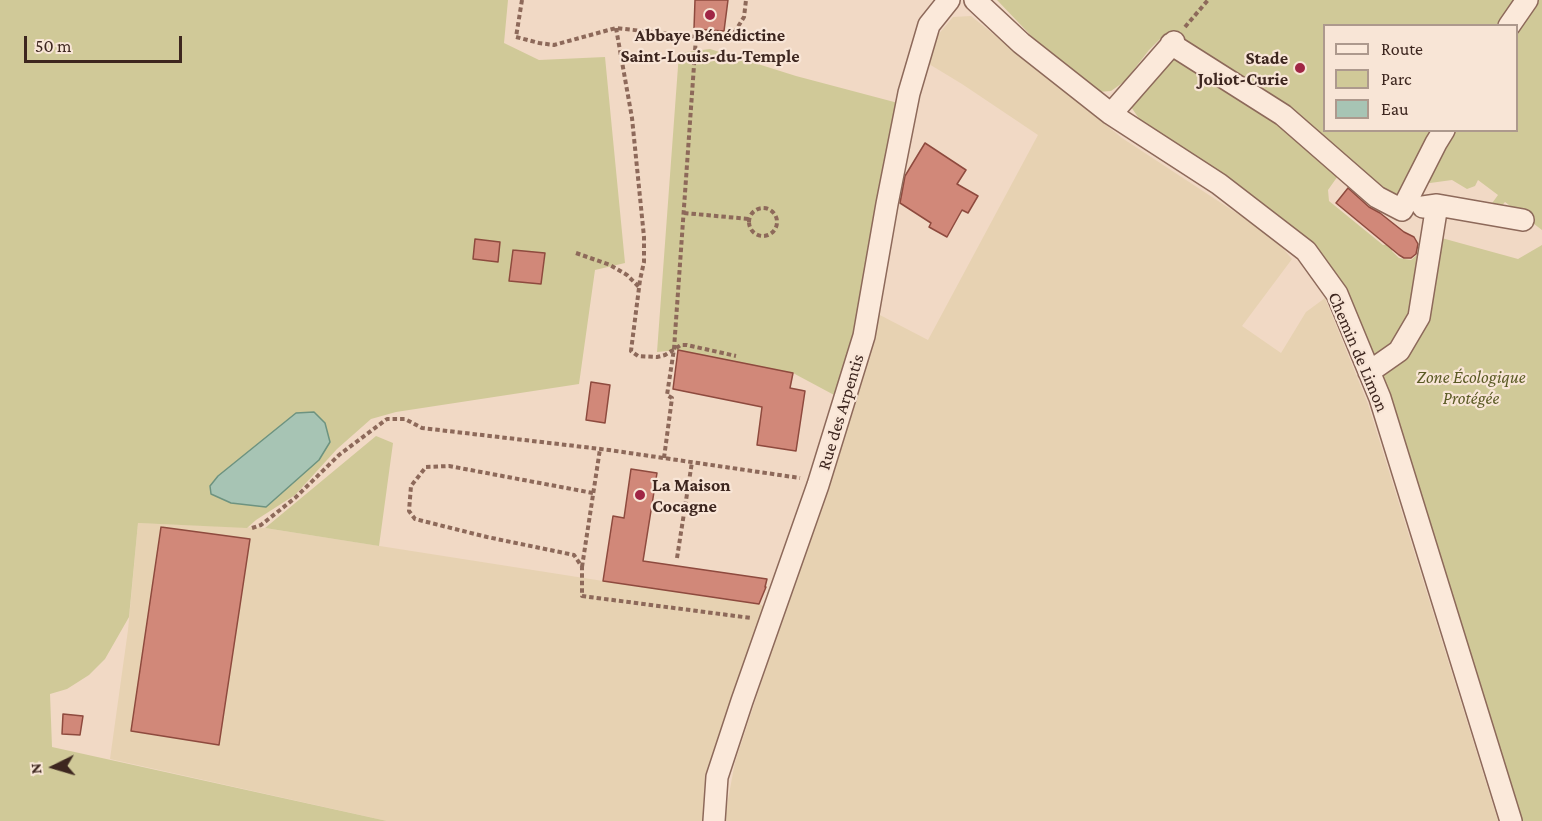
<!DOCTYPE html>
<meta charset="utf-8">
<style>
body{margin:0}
#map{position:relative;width:1542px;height:821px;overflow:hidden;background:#f1d9c5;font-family:"Crimson Pro",serif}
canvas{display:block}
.legend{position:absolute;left:1323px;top:24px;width:195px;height:108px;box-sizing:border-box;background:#f8e5d6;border:2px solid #ad998d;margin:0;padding:8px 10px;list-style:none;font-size:18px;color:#3d261f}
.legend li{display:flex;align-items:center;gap:12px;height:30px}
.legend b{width:30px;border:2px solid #ad998d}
.north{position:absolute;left:24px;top:737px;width:60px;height:60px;-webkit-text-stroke:4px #f8e5d6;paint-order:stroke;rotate:265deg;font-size:16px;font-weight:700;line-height:24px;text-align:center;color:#3d261f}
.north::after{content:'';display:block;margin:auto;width:21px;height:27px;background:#3d261f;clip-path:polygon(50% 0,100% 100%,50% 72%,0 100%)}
.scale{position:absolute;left:24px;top:36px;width:158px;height:27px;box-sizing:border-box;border:3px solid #3d261f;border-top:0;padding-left:8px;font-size:18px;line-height:21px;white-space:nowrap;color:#3d261f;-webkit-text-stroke:4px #f8e5d6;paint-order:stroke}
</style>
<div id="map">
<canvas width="1542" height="821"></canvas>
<ul class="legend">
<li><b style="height:8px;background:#fbe9da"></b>Route</li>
<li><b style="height:16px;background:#d0c998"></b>Parc</li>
<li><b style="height:16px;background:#a7c4b4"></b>Eau</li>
</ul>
<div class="north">N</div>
<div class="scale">50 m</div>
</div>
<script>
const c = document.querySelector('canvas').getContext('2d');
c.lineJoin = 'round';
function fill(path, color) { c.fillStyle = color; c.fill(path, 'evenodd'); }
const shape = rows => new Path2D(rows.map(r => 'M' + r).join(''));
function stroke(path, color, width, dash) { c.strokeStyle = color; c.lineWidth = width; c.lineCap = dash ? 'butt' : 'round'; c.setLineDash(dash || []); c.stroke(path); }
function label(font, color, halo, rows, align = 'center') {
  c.font = font + ' "Crimson Pro",serif'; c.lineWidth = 4.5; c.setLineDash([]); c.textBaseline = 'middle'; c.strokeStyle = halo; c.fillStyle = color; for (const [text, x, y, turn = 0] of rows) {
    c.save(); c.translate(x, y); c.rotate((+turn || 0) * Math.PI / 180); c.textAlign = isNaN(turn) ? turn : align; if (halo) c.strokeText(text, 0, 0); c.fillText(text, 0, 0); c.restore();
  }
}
fill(shape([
 [971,16,1122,138,1273,237,1292,259,1242,326,1281,353,1306,312,1325,298,1368,404,1498,821,724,821,735,762,853,404,876,313,928,340,1038,135,962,84,929,64,937,36,953,17],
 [138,523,265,528,603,581,759,604,766,607,709,821,387,821,110,759,128,630]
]), '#e7d2b2');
fill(shape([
 [0,0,508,0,504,43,539,60,605,57,625,263,595,270,579,384,396,412,371,419,337,449,295,495,256,520,247,528,138,523,129,617,105,659,89,675,67,689,50,694,52,747,387,821,0,821],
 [997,0,1542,0,1542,230,1505,202,1497,211,1490,206,1498,195,1478,180,1475,186,1467,189,1452,180,1430,183,1424,179,1397,198,1388,195,1193,55,1163,36,1149,50,1125,81,1111,91,1098,92,1059,65],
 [1324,26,1516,26,1516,130,1324,130],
 [710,49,796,76,898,103,852,343,836,396,793,373,678,350,657,352,679,53],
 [1171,56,1251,100,1340,173,1328,190,1329,201,1383,245,1392,244,1392,251,1399,258,1411,260,1438,237,1518,259,1542,245,1542,821,1518,821,1372,357,1342,291,1147,130,1129,104],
 [376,436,393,443,379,546,265,528]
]), '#d0c998');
const water = shape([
 [314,412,325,423,330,442,319,460,266,507,231,503,211,494,210,486,218,476,296,413,314,412]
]);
fill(water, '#a7c4b4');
stroke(water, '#6d9380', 1.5);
const building = shape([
 [695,0,728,0,724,31,694,29,695,0],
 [925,143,966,170,957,184,978,196,968,213,962,210,947,237,929,227,931,223,900,203,905,176,925,143],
 [1348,188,1369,207,1380,213,1404,232,1414,237,1418,244,1416,254,1411,258,1404,258,1399,255,1336,203,1348,188],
 [475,239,500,242,498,262,473,259,475,239],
 [513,250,545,253,541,284,509,281,513,250],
 [678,350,793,373,790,388,805,391,796,451,757,445,762,407,673,389,678,350],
 [591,382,610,385,605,423,586,420,591,382],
 [631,469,657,473,643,561,767,579,765,587,766,587,759,604,603,581,613,516,624,518,631,469],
 [161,527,250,539,219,745,131,731,161,527],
 [63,714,83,716,80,735,62,734,63,714]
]);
fill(building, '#d18879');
stroke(building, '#8e4a3e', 1.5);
const minor = shape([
 [975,0,1021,43,1111,114,1219,184,1306,251,1337,294,1380,398,1511,821],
 [1509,26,1527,0],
 [1171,44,1283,115,1377,197,1402,210,1436,143,1444,130],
 [1111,114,1174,42],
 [1423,207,1437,205,1523,220],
 [1369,372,1399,351,1419,317,1437,205],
 [714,821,717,777,742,701,818,485,864,336,887,204,909,93,929,25,949,0]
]);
stroke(minor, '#8d695a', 24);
stroke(shape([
 [522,0,516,37,539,43,554,45,616,28,696,37,731,38,744,17,746,0],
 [1185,27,1208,0],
 [616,28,632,118,644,237,644,262,640,280,631,351,638,356,657,357,665,355,681,345,687,345,736,356],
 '749 222a14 14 0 1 1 28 0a14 14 0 1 1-28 0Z',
 [684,213,749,219],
 [576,253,610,265,627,275,639,287],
 [664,458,672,398,667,395,674,349,696,37],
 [593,493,449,466,426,467,411,486,409,511,415,519,487,537,574,555,582,567,582,596,751,618],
 [252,528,261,525,295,498,339,455,387,419,405,419,422,428,609,450,800,478],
 [677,558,692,462],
 [582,567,600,449]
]), '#8d695a', 4, [4.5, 3]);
stroke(minor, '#fbe9da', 21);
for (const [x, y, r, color] of [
 [710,15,6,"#a02645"],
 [1300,68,6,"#a02645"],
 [640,495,6,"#a02645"]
]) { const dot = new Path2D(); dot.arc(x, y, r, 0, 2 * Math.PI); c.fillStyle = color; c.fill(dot); stroke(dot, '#f8e5d6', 2); }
label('bold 18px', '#3d261f', '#f8e5d6', [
 ["Abbaye Bénédictine",710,35],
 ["Saint-Louis-du-Temple",710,56],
 ["Stade",1288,58,"right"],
 ["Joliot-Curie",1288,79,"right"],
 ["La Maison",652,485,"left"],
 ["Cocagne",652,506,"left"]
]);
label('18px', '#3d261f', '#f8e5d6', [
 ["Chemin de Limon",1358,352,67],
 ["Rue des Arpentis",841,412,-73]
]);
label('italic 18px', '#5a5a24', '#f8e5d6', [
 ["Zone Écologique",1471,377],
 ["Protégée",1471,398]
]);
</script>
